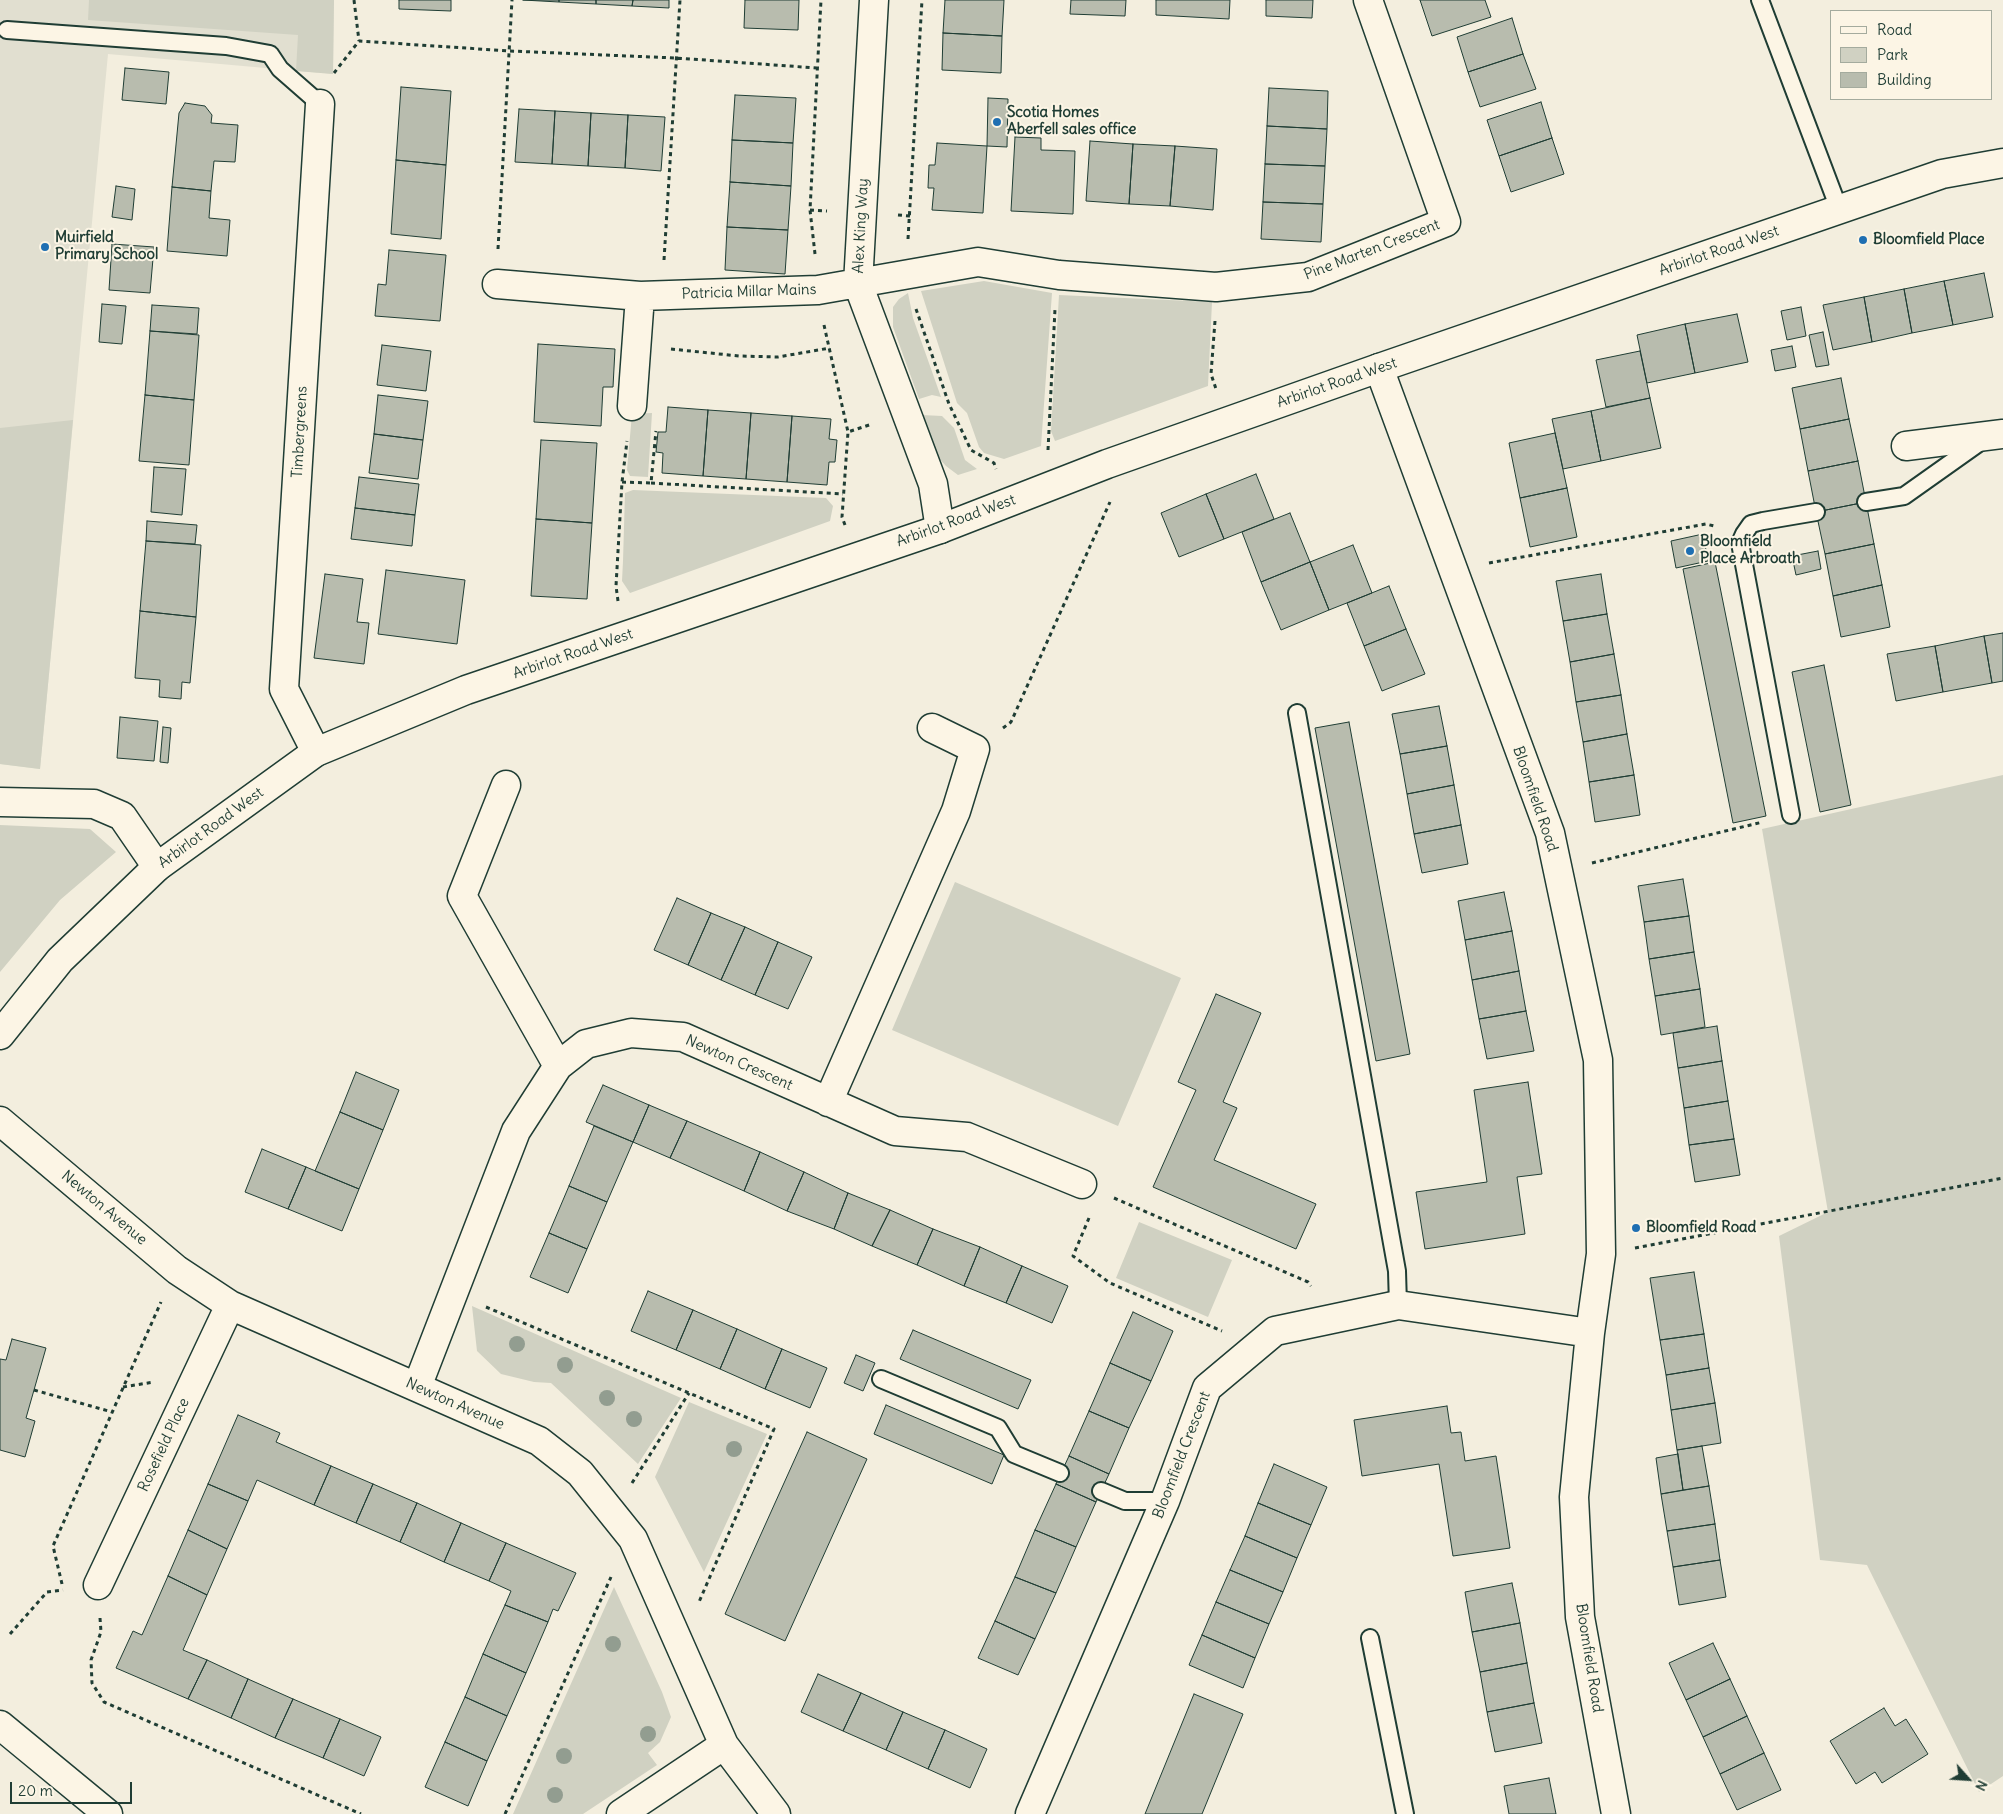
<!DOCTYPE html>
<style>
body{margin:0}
#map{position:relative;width:2003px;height:1814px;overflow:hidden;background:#f3eede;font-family:Delius,sans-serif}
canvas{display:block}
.legend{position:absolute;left:1830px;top:10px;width:162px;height:90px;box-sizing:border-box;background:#fcf5e5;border:1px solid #a4ab9e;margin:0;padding:6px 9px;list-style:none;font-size:15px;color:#1f3d34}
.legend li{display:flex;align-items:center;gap:10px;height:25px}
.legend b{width:25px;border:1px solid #a4ab9e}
.north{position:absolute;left:1943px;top:1754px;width:50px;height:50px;-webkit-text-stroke:4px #fcf5e5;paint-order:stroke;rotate:116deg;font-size:14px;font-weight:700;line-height:20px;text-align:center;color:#1f3d34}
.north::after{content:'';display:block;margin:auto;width:18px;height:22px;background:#1f3d34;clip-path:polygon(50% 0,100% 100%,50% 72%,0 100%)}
.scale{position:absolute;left:10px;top:1782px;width:122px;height:22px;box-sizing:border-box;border:2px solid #1f3d34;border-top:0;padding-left:6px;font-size:15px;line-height:18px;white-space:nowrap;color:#1f3d34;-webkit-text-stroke:4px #fcf5e5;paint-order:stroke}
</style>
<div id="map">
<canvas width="2003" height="1814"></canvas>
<ul class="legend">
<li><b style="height:6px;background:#fcf5e5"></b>Road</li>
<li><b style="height:14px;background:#d0d1c2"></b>Park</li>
<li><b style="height:14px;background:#b8bcae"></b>Building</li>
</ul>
<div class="north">N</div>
<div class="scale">20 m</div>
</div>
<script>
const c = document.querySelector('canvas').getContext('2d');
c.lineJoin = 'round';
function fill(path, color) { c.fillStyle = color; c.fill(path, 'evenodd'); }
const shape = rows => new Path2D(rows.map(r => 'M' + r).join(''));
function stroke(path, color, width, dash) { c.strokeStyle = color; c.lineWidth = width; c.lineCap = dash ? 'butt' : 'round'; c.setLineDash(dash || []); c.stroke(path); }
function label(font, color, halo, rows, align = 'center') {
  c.font = font + ' Delius,sans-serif'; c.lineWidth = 4; c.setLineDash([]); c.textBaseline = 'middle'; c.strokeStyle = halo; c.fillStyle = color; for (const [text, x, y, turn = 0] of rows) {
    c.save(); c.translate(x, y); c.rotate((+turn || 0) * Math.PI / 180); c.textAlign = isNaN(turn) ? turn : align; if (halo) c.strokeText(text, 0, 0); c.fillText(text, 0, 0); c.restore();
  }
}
fill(shape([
 [0,0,334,0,333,74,108,54,40,769,0,764]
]), '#e1dfd0');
fill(shape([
 [89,0,334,0,333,74,296,71,298,35,88,20],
 [984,281,1052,293,1041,446,1004,459,984,453,979,447,967,413,957,403,921,291],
 [908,293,913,318,941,397,932,395,919,399,893,327,893,307,899,299],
 [1059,295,1212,302,1208,386,1055,441,1051,431],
 [652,413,648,477,630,476,627,470,632,414],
 [922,415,942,416,954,428,965,460,977,469,958,475,946,466,934,453],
 [73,420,40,769,0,764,0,428],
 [633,490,826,498,833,506,830,521,630,593,622,581,623,561,625,493],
 [2003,775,2003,1776,1979,1792,1867,1565,1820,1560,1779,1236,1828,1212,1762,829],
 [0,825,90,829,116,852,60,900,0,972],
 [955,882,1181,978,1118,1126,892,1030],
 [1139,1222,1232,1260,1208,1317,1116,1278],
 [472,1306,681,1398,638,1464,551,1383,534,1382,501,1374,477,1351],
 [689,1402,767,1434,704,1572,655,1477],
 [614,1587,662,1692,671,1717,660,1742,648,1753,657,1765,583,1814,513,1814]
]), '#d0d1c2');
const building = shape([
 [399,0,451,0,451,11,399,9,399,0],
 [523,0,559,0,559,2,523,0],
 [559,0,596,0,596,4,559,2,559,0],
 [596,0,633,0,632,6,596,4,596,0],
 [633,0,669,0,669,8,632,6,633,0],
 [745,0,799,0,798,30,744,28,745,0],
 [945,0,1004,0,1002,36,943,33,945,0],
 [1071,0,1126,0,1125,16,1070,14,1071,0],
 [1156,0,1230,0,1229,19,1156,15,1156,0],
 [1266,0,1313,0,1312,18,1266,16,1266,0],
 [1420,0,1485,0,1491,17,1432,36,1420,0],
 [1512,18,1523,54,1468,72,1457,37,1512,18],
 [943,33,1002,36,1001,73,942,70,943,33],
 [1523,54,1536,89,1480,107,1468,72,1523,54],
 [125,68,169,72,166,104,122,100,125,68],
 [401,87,451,91,446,165,396,160,401,87],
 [1269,88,1328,91,1327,129,1267,126,1269,88],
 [735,95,796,98,793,143,732,140,735,95],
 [988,98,1008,99,1007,147,987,146,988,98],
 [1541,102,1552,138,1499,156,1487,120,1541,102],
 [185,103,205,106,212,115,211,123,238,125,235,162,214,161,211,191,172,187,179,113,185,103],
 [519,109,555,111,552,164,515,162,519,109],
 [555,111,591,113,588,166,552,164,555,111],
 [591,113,628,115,625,168,588,166,591,113],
 [628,115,665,117,661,171,625,168,628,115],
 [1267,126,1327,129,1325,166,1265,164,1267,126],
 [1015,137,1041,138,1041,150,1075,151,1073,214,1011,211,1015,137],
 [1552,138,1564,174,1511,192,1499,156,1552,138],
 [732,140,793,143,791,186,730,182,732,140],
 [1090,141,1133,144,1129,204,1086,201,1090,141],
 [937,143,987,146,983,213,932,210,934,188,928,188,929,165,935,165,937,143],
 [1133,144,1175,146,1170,206,1129,204,1133,144],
 [1175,146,1217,149,1213,210,1170,206,1175,146],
 [396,160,446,165,441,239,391,234,396,160],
 [1265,164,1325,166,1323,204,1263,202,1265,164],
 [730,182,791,186,788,230,727,227,730,182],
 [116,186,135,189,132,220,112,217,116,186],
 [172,187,211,191,209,218,230,220,227,256,167,251,172,187],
 [1263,202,1323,204,1321,242,1261,239,1263,202],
 [727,227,788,230,785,274,725,270,727,227],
 [112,244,154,247,150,293,109,290,112,244],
 [389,250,446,255,440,321,375,316,378,284,386,285,389,250],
 [1984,273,1993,317,1953,325,1944,281,1984,273],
 [1944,281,1953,325,1912,333,1904,289,1944,281],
 [1904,289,1912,333,1872,342,1864,297,1904,289],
 [1864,297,1872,342,1833,350,1823,305,1864,297],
 [102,304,126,306,122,344,99,342,102,304],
 [152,305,199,308,197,334,150,331,152,305],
 [1801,307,1806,336,1787,340,1781,311,1801,307],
 [1737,314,1748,362,1695,373,1685,324,1737,314],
 [1685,324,1695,373,1647,383,1637,335,1685,324],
 [150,331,199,335,194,400,145,395,150,331],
 [1823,332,1829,365,1816,367,1809,335,1823,332],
 [538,344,615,349,613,387,603,387,601,426,534,422,538,344],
 [382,345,431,351,426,391,377,385,382,345],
 [1792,346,1796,367,1775,371,1771,350,1792,346],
 [1640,351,1650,398,1606,407,1596,360,1640,351],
 [1841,378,1849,419,1800,429,1792,388,1841,378],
 [145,395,194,400,189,465,139,461,145,395],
 [378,395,428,401,423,440,374,434,378,395],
 [1650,398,1661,448,1601,461,1591,411,1650,398],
 [668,407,708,410,703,476,662,473,663,453,656,452,658,432,666,432,668,407],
 [708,410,751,413,746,479,703,476,708,410],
 [1591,411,1601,461,1563,469,1552,419,1591,411],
 [751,413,792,416,787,482,746,479,751,413],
 [792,416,831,419,829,439,837,440,835,462,829,462,827,485,787,482,792,416],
 [1849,419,1858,461,1808,471,1800,429,1849,419],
 [1555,433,1567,488,1520,498,1509,443,1555,433],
 [374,434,423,440,418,479,369,473,374,434],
 [541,440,597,443,592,523,536,519,541,440],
 [1858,461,1866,502,1816,512,1808,471,1858,461],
 [154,467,186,469,182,515,151,512,154,467],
 [1256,474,1274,519,1224,539,1206,494,1256,474],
 [359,477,419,484,415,515,355,508,359,477],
 [1567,488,1577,537,1530,547,1520,498,1567,488],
 [1206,494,1224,539,1179,557,1161,513,1206,494],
 [1866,502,1874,544,1825,554,1816,512,1866,502],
 [355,508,415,515,412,546,351,539,355,508],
 [1290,513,1310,562,1261,582,1242,532,1290,513],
 [536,519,592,523,587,599,531,596,536,519],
 [147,521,197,525,195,544,146,541,147,521],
 [1703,534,1708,561,1676,568,1671,541,1703,534],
 [146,541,201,545,196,617,140,611,146,541],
 [1874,544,1882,585,1833,596,1825,554,1874,544],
 [1353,545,1372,593,1329,610,1310,562,1353,545],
 [1818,551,1821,569,1796,575,1792,556,1818,551],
 [1310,562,1329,610,1281,630,1261,582,1310,562],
 [1715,562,1766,816,1733,823,1683,569,1715,562],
 [386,570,465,580,457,644,378,634,386,570],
 [325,574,363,579,357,622,369,623,364,664,314,658,325,574],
 [1601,574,1607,614,1563,621,1556,581,1601,574],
 [1882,585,1890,627,1841,637,1833,596,1882,585],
 [1389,586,1406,629,1364,646,1347,603,1389,586],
 [140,611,196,617,190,683,182,682,181,699,159,697,160,680,135,678,140,611],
 [1607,614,1614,654,1570,662,1563,621,1607,614],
 [1406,629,1425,674,1382,691,1364,646,1406,629],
 [2003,633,2003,681,1992,683,1984,636,2003,633],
 [1984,636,1992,683,1943,692,1935,646,1984,636],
 [1935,646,1943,692,1896,701,1887,654,1935,646],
 [1614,654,1621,695,1576,702,1570,662,1614,654],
 [1824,665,1851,805,1820,812,1792,672,1824,665],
 [1621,695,1627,734,1583,742,1576,702,1621,695],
 [1439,706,1447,746,1400,754,1392,714,1439,706],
 [120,717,158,721,154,761,117,758,120,717],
 [1349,722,1410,1054,1376,1061,1315,728,1349,722],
 [163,727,171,728,168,763,160,762,163,727],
 [1627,734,1634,775,1589,782,1583,742,1627,734],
 [1447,746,1454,785,1407,794,1400,754,1447,746],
 [1634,775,1640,815,1595,822,1589,782,1634,775],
 [1454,785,1461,825,1414,834,1407,794,1454,785],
 [1461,825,1468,864,1422,873,1414,834,1461,825],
 [1683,879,1689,916,1644,922,1638,886,1683,879],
 [1504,892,1512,931,1465,940,1458,901,1504,892],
 [677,898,711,913,688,965,654,950,677,898],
 [711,913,745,927,721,980,688,965,711,913],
 [1689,916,1694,952,1649,959,1644,922,1689,916],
 [745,927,778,942,755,995,721,980,745,927],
 [1512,931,1519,971,1472,980,1465,940,1512,931],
 [778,942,812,957,788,1009,755,995,778,942],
 [1694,952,1700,989,1655,996,1649,959,1694,952],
 [1519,971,1526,1011,1479,1019,1472,980,1519,971],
 [1700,989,1705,1027,1661,1035,1655,996,1700,989],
 [1216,994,1261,1013,1223,1102,1237,1108,1214,1160,1316,1204,1296,1249,1153,1187,1196,1090,1178,1082,1216,994],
 [1526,1011,1534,1051,1487,1059,1479,1019,1526,1011],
 [1717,1026,1722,1061,1678,1068,1673,1033,1717,1026],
 [1722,1061,1728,1101,1684,1108,1678,1068,1722,1061],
 [356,1072,399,1090,383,1130,340,1112,356,1072],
 [1528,1082,1542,1174,1517,1177,1525,1234,1425,1249,1416,1192,1487,1182,1474,1090,1528,1082],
 [603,1085,649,1105,633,1142,586,1122,603,1085],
 [1728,1101,1734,1139,1689,1145,1684,1108,1728,1101],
 [649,1105,687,1121,670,1158,633,1142,649,1105],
 [340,1112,383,1130,359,1189,315,1171,340,1112],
 [687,1121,760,1152,744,1191,670,1158,687,1121],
 [594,1126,633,1142,607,1202,569,1186,594,1126],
 [1734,1139,1740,1175,1695,1182,1689,1145,1734,1139],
 [262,1149,306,1167,288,1209,245,1192,262,1149],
 [760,1152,804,1172,787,1211,744,1191,760,1152],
 [306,1167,359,1189,342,1231,288,1209,306,1167],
 [804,1172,848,1193,834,1229,787,1211,804,1172],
 [569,1186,607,1202,587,1249,549,1233,569,1186],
 [848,1193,890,1210,872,1246,834,1229,848,1193],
 [890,1210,933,1229,917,1265,872,1246,890,1210],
 [933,1229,980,1247,964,1286,917,1265,933,1229],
 [549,1233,587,1249,568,1293,530,1277,549,1233],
 [980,1247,1022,1266,1006,1303,964,1286,980,1247],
 [1022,1266,1068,1286,1052,1323,1006,1303,1022,1266],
 [1694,1272,1704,1334,1660,1340,1650,1278,1694,1272],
 [648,1291,693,1310,676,1350,631,1331,648,1291],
 [693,1310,737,1329,720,1369,676,1350,693,1310],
 [1133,1312,1173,1331,1151,1381,1110,1363,1133,1312],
 [737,1329,782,1349,765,1389,720,1369,737,1329],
 [913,1330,1031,1380,1018,1409,900,1359,913,1330],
 [1704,1334,1709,1368,1666,1375,1660,1340,1704,1334],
 [12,1339,46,1348,26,1418,35,1421,25,1457,0,1450,0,1359,6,1360,12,1339],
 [782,1349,827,1368,810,1408,765,1389,782,1349],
 [856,1355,875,1363,863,1391,844,1383,856,1355],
 [1110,1363,1151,1381,1129,1428,1089,1411,1110,1363],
 [1709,1368,1715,1403,1671,1410,1666,1375,1709,1368],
 [1715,1403,1721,1443,1677,1450,1671,1410,1715,1403],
 [886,1405,1004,1455,992,1484,874,1434,886,1405],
 [1447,1406,1451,1433,1461,1432,1465,1461,1496,1456,1510,1548,1453,1556,1439,1464,1362,1476,1354,1420,1447,1406],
 [1089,1411,1129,1428,1109,1474,1069,1456,1089,1411],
 [238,1415,280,1433,276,1442,331,1466,314,1505,257,1480,248,1501,208,1484,238,1415],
 [807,1432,867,1459,785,1641,725,1614,807,1432],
 [1702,1446,1709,1486,1683,1490,1677,1450,1702,1446],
 [1678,1454,1683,1490,1661,1494,1656,1458,1678,1454],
 [1069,1456,1109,1474,1096,1502,1056,1484,1069,1456],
 [1274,1464,1327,1487,1311,1525,1258,1503,1274,1464],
 [331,1466,373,1484,356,1523,314,1505,331,1466],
 [208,1484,248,1501,227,1549,188,1530,208,1484],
 [373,1484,417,1503,400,1542,356,1523,373,1484],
 [1056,1484,1096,1502,1076,1547,1035,1530,1056,1484],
 [1709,1486,1715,1524,1667,1531,1661,1494,1709,1486],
 [417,1503,461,1523,444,1562,400,1542,417,1503],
 [1258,1503,1311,1525,1297,1558,1245,1536,1258,1503],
 [461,1523,506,1543,489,1581,444,1562,461,1523],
 [1715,1524,1720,1560,1673,1567,1667,1531,1715,1524],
 [188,1530,227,1549,207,1595,168,1576,188,1530],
 [1035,1530,1076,1547,1056,1593,1015,1577,1035,1530],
 [1245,1536,1297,1558,1283,1592,1230,1570,1245,1536],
 [506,1543,576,1573,558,1611,553,1609,548,1622,505,1605,511,1591,489,1581,506,1543],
 [1720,1560,1726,1597,1679,1605,1673,1567,1720,1560],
 [1230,1570,1283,1592,1269,1624,1216,1602,1230,1570],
 [168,1576,207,1595,183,1650,207,1660,188,1699,116,1668,133,1631,142,1635,168,1576],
 [1015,1577,1056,1593,1035,1639,995,1621,1015,1577],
 [1512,1583,1520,1623,1472,1632,1465,1592,1512,1583],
 [1216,1602,1269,1624,1255,1658,1202,1635,1216,1602],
 [505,1605,548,1622,526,1673,483,1654,505,1605],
 [995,1621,1035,1639,1018,1675,978,1658,995,1621],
 [1520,1623,1527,1663,1480,1672,1472,1632,1520,1623],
 [1202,1635,1255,1658,1243,1688,1189,1665,1202,1635],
 [1713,1643,1730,1679,1686,1700,1669,1663,1713,1643],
 [483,1654,526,1673,507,1716,465,1697,483,1654],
 [207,1660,248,1679,231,1718,188,1699,207,1660],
 [1527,1663,1534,1703,1487,1712,1480,1672,1527,1663],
 [818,1674,861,1693,843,1731,801,1712,818,1674],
 [248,1679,293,1699,275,1738,231,1718,248,1679],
 [1730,1679,1747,1716,1703,1737,1686,1700,1730,1679],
 [861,1693,903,1712,886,1750,843,1731,861,1693],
 [1194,1694,1243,1714,1202,1814,1145,1814,1194,1694],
 [465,1697,507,1716,487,1761,445,1742,465,1697],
 [293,1699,340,1719,323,1758,275,1738,293,1699],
 [1534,1703,1542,1743,1495,1752,1487,1712,1534,1703],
 [1884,1708,1895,1726,1906,1719,1928,1754,1882,1783,1875,1772,1856,1784,1830,1741,1884,1708],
 [903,1712,945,1730,928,1769,886,1750,903,1712],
 [1747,1716,1764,1753,1720,1774,1703,1737,1747,1716],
 [340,1719,381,1737,364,1776,323,1758,340,1719],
 [945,1730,987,1749,970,1788,928,1769,945,1730],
 [445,1742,487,1761,468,1806,425,1787,445,1742],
 [1764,1753,1781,1790,1737,1810,1720,1774,1764,1753],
 [1549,1778,1556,1814,1509,1814,1504,1786,1549,1778]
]);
fill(building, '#b8bcae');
stroke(building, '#1f3d34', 1);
const lane = shape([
 [1760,0,1839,209],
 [7,30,226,46,270,54,280,69,320,104],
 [1866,502,1904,496,1983,440],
 [1297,713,1397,1271,1398,1305],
 [1791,815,1740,543,1744,534,1751,524,1763,521,1816,512],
 [881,1379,998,1428,1014,1454,1060,1473],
 [1101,1491,1125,1501,1165,1501],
 [1370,1638,1405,1814]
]);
const street = shape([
 [874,0,858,284,933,484,940,529],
 [497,284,640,296,818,290,978,262,1059,275,1216,287,1308,277,1446,222,1368,0],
 [1379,368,1550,833,1598,1060,1601,1254,1590,1333,1574,1497,1580,1617,1616,1814],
 [632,406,640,296],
 [1906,446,2003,434],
 [316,752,284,689,320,104],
 [506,785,462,896,558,1066],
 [0,802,94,804,122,816,157,867],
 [828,1102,956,811,975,749,932,728],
 [0,1121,177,1270,230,1305,539,1441,580,1473,633,1539,724,1745,776,1814],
 [417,1387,516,1131,558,1066,586,1044,631,1033,683,1037,895,1131,967,1137,1082,1184],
 [98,1585,230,1305],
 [621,1814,724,1745],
 [1030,1814,1165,1501,1207,1388,1275,1331,1398,1305,1590,1333]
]);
const secondary = shape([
 [0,1035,60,960,157,867,316,752,466,690,940,529,1107,464,1379,368,1942,174,2003,163]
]);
const primary = shape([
 [0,1725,108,1814]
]);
stroke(lane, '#1f3d34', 20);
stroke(street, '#1f3d34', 31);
stroke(secondary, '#1f3d34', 31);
stroke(primary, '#1f3d34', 31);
stroke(shape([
 [354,0,359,41],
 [334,73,359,41,510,51,676,58,817,68],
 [810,210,827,211],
 [898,215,910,216],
 [908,239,922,0],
 [498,249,512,0],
 [815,254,810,210,821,0],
 [664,260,680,0],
 [916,309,949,404,971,450,994,463,996,469],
 [1215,321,1211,374,1216,389],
 [824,325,848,432],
 [671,349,739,356,778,357,830,348],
 [1048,450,1055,309],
 [622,482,651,483,656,431],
 [651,483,843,494],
 [845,525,842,517,848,432,872,424],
 [1489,563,1706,524,1714,526],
 [618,601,616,586,622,482,627,441],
 [1003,728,1011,722,1110,502],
 [1592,863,1763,822],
 [1114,1198,1308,1282,1311,1286],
 [1089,1218,1073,1256,1110,1283,1222,1331],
 [1635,1248,2003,1178],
 [486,1307,774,1429,699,1602],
 [123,1387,154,1382],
 [34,1390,112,1412],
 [632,1483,689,1393],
 [62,1584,53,1546,161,1302],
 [100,1618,101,1632,91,1660,92,1683,104,1702,361,1814],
 [10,1634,47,1592,63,1590],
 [505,1814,611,1577]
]), '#1f3d34', 3, [4, 4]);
stroke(lane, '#fcf5e5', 16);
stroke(street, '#fcf5e5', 28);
stroke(secondary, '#fcf5e5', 28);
stroke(primary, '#fcf5e5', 28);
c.fillStyle = '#929d90';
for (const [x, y] of [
 [517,1344],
 [565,1365],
 [607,1398],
 [634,1419],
 [734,1449],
 [613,1644],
 [648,1734],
 [564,1756],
 [555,1795]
]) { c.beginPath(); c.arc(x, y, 8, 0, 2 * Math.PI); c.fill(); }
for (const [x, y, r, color] of [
 [997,122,5,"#1f6fb2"],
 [1863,240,5,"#1f6fb2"],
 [45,247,5,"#1f6fb2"],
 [1690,551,5,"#1f6fb2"],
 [1636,1228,5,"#1f6fb2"]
]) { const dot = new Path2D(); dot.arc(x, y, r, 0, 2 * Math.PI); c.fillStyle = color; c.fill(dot); stroke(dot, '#fcf5e5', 2); }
label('bold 15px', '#1f3d34', '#fcf5e5', [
 ["Scotia Homes",1007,113],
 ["Aberfell sales office",1007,130],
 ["Muirfield",55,238],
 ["Primary School",55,255],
 ["Bloomfield Place",1873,240],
 ["Bloomfield",1700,542],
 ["Place Arbroath",1700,559],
 ["Bloomfield Road",1646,1228]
], 'left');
label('15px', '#1f3d34', '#fcf5e5', [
 ["Alex King Way",861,226,-87],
 ["Pine Marten Crescent",1372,250,-21],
 ["Arbirlot Road West",1719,251,-19],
 ["Patricia Millar Mains",749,292,-2],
 ["Arbirlot Road West",1337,383,-19],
 ["Timbergreens",300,432,-87],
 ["Arbirlot Road West",956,521,-20],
 ["Arbirlot Road West",573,654,-19],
 ["Bloomfield Road",1535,799,71],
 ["Arbirlot Road West",211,828,-36],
 ["Newton Crescent",739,1063,24],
 ["Newton Avenue",104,1208,40],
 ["Newton Avenue",455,1404,24],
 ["Rosefield Place",164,1445,-65],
 ["Bloomfield Crescent",1182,1455,-69],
 ["Bloomfield Road",1589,1658,81]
]);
</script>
